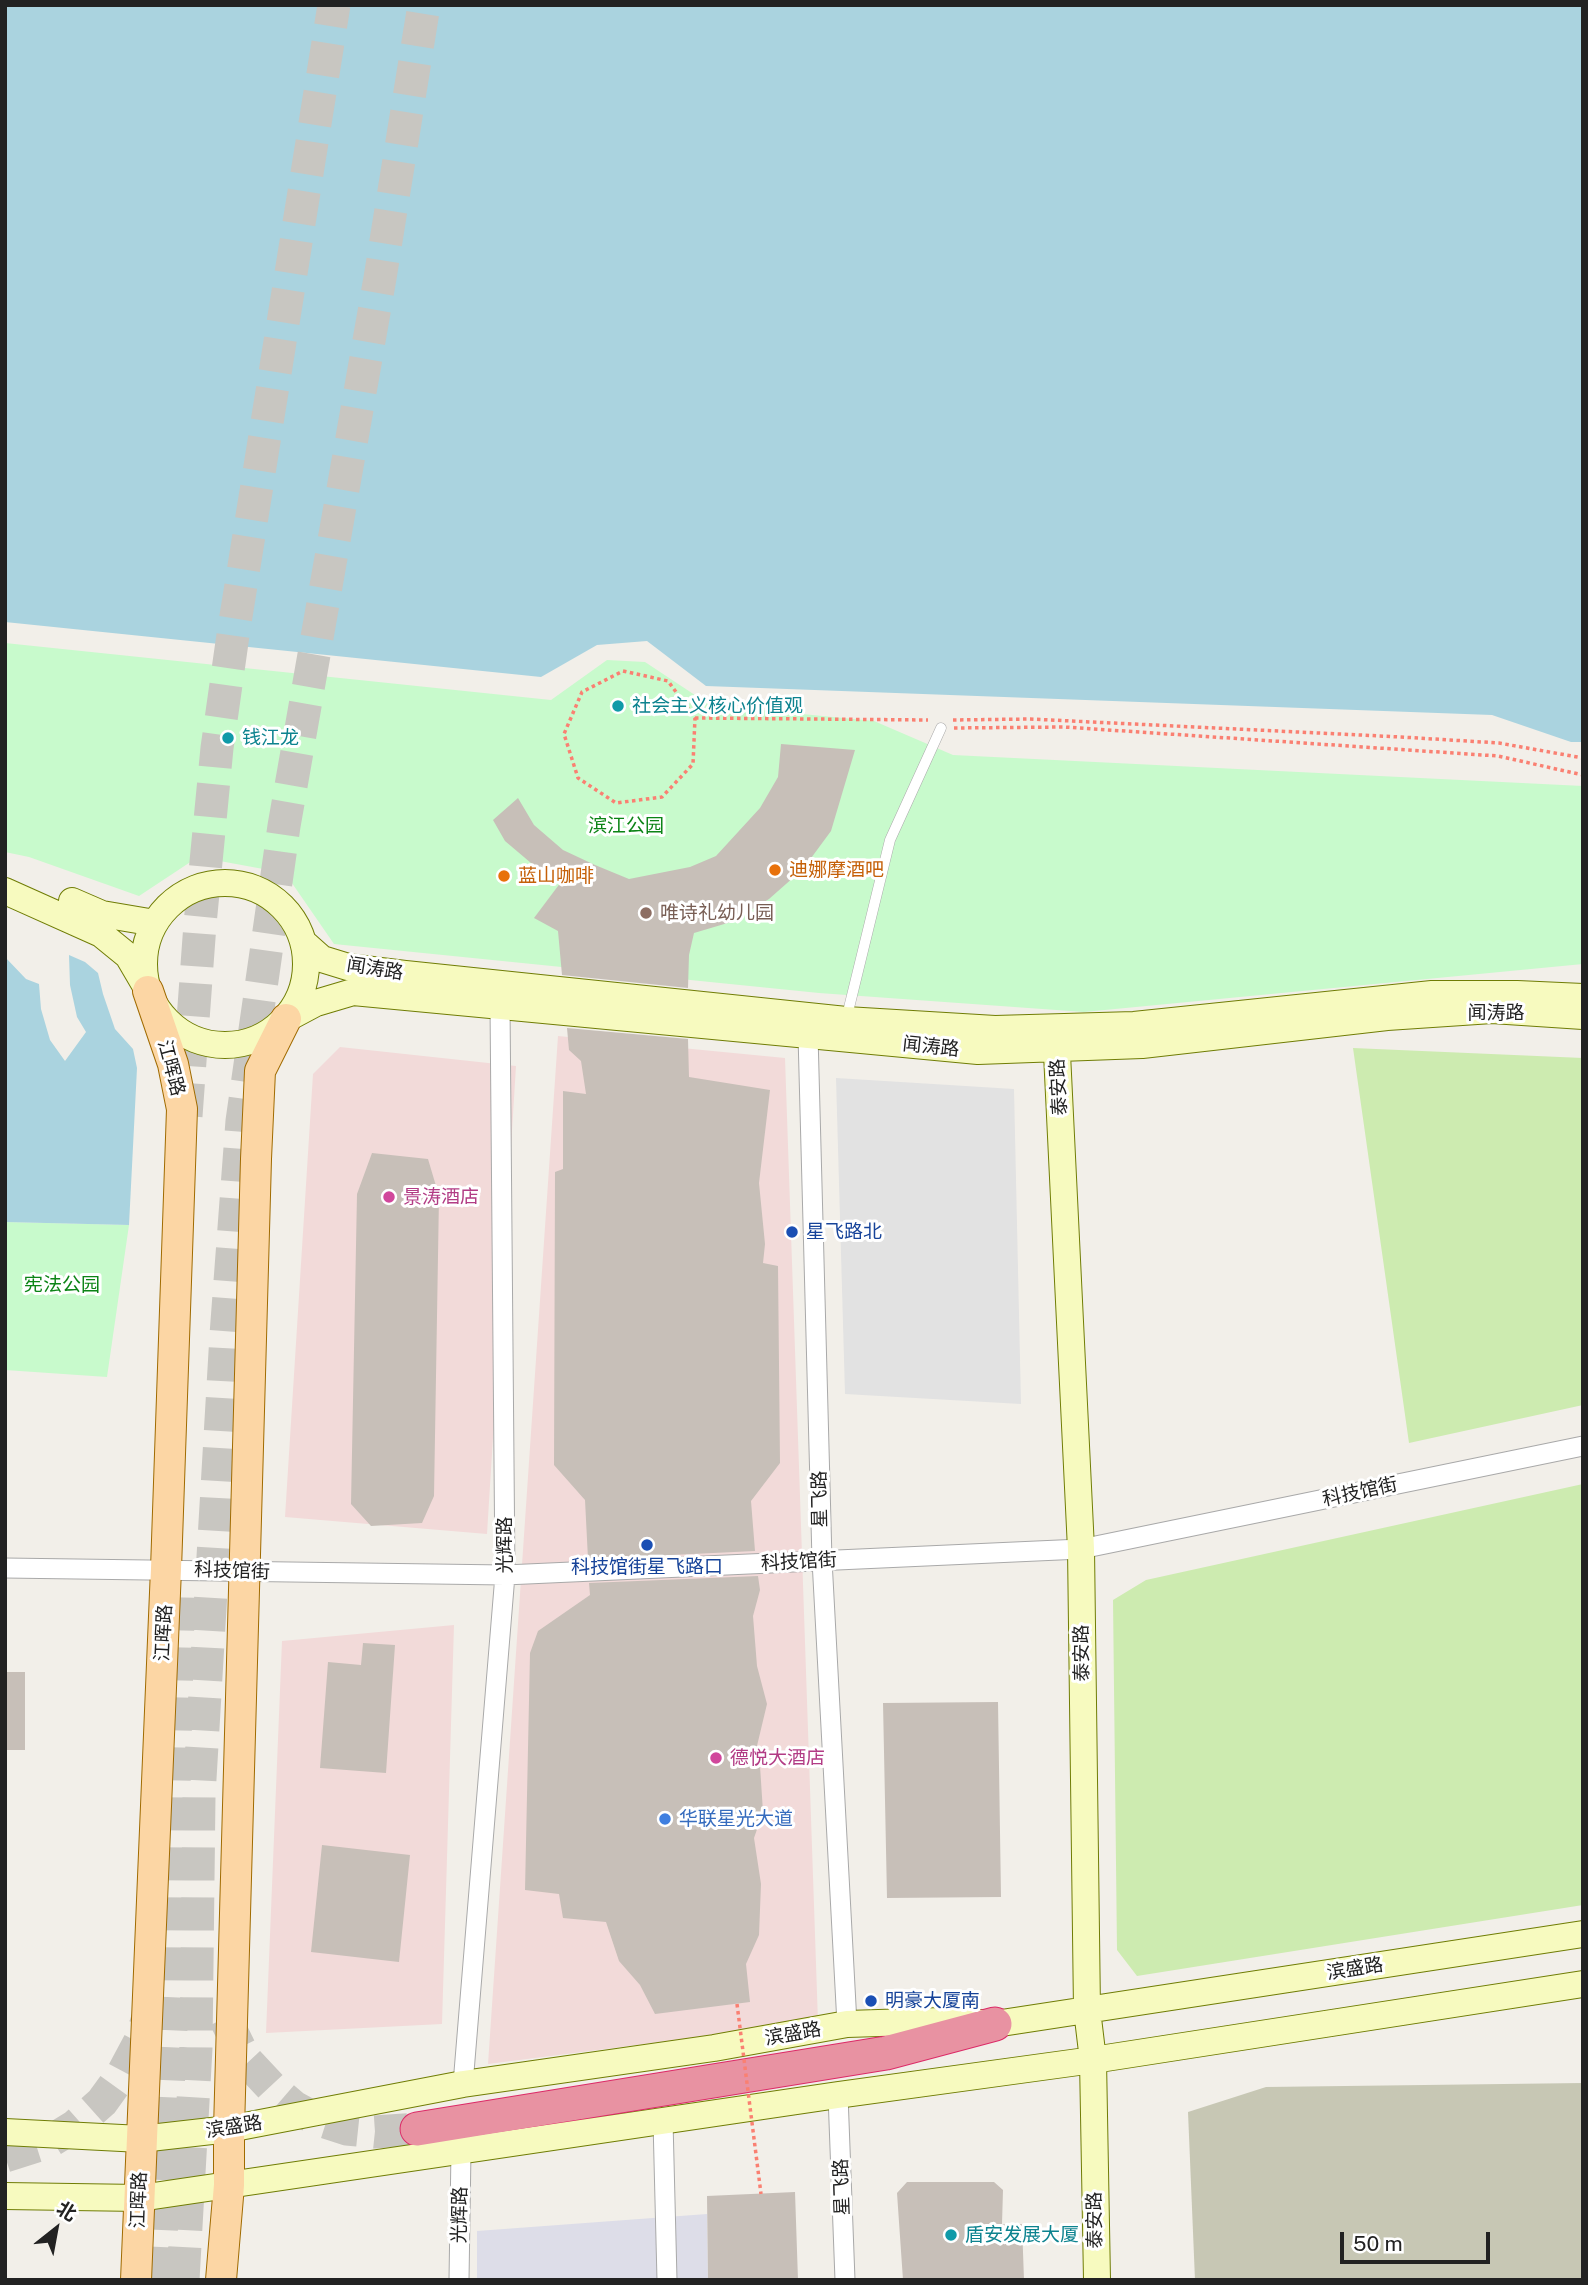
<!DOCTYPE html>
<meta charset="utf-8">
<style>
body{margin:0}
#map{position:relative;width:1588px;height:2285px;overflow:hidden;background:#f2efe9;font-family:"Public Sans","Noto Sans SC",sans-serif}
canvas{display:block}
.frame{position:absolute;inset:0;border:7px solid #222;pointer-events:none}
.north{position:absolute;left:21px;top:2194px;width:70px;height:70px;-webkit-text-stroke:5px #fff;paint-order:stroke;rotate:31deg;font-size:19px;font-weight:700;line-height:28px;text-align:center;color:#222}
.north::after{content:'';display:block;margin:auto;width:24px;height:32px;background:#222;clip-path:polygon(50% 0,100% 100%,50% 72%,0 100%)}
.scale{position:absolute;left:1340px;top:2232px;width:150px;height:32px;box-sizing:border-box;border:4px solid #222;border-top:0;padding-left:9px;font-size:21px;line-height:24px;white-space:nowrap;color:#222;-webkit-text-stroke:5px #fff;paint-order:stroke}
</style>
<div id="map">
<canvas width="1588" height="2285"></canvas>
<div class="frame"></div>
<div class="north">北</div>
<div class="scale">50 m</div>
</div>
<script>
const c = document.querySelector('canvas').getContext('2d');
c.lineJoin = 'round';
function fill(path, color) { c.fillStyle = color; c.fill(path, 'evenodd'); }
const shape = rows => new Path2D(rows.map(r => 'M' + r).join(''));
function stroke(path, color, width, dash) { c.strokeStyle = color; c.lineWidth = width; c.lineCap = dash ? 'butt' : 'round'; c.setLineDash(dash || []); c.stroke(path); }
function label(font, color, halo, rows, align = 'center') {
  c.font = font + ' "Public Sans","Noto Sans SC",sans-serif'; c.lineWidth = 6; c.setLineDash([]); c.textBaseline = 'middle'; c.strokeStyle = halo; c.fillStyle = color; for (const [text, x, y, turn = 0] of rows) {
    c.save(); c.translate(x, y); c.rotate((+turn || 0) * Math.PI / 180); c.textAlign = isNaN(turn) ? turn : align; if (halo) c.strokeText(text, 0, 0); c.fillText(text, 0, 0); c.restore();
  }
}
fill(shape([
 [558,1036,785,1058,818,2022,488,2064],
 [340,1047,516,1066,487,1534,285,1517,313,1074],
 [454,1625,442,2024,266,2033,282,1641]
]), '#f2dad9');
fill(shape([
 [1583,2083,1583,2280,1195,2280,1188,2112,1266,2087]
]), '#c7c7b4');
fill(shape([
 [1353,1048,1583,1058,1583,1405,1409,1443],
 [1583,1484,1583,1905,1137,1976,1117,1950,1113,1600,1146,1580]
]), '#cdebb0');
fill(shape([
 [5,643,551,700,607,660,645,662,710,705,874,721,953,755,1583,786,1583,964,1084,1012,819,993,334,944,285,873,198,857,139,896,29,857,5,852],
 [5,1222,129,1225,107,1377,5,1370]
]), '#c8facc');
fill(shape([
 [836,1078,1014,1089,1021,1404,845,1394]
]), '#e2e2e2');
fill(shape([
 [707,2214,708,2280,477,2280,477,2231]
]), '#dddde8');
fill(shape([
 [5,5,1583,5,1583,742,1571,742,1492,715,706,686,647,641,597,645,541,677,5,622],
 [69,955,85,962,98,973,103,994,115,1029,133,1049,137,1068,129,1225,5,1222,5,957,26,979,39,984,41,1009,50,1040,65,1061,86,1032,77,1017,70,985]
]), '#aad3df');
fill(shape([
 [781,744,855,750,831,831,803,869,769,899,731,922,694,933,689,955,688,988,562,975,558,931,534,918,561,882,531,863,505,841,493,820,518,798,534,825,563,850,595,865,629,879,690,867,716,856,760,808,778,777],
 [567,1028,688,1039,689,1077,770,1090,759,1183,765,1244,763,1263,778,1266,780,1463,751,1501,755,1551,588,1559,585,1500,554,1465,555,1172,563,1169,563,1091,586,1094,581,1061,569,1050],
 [372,1153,428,1159,439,1196,434,1496,422,1523,371,1526,351,1504,357,1194],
 [758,1576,760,1590,753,1616,757,1666,767,1704,756,1750,760,1766,763,1812,754,1838,761,1884,759,1935,746,1964,750,2002,655,2014,640,1985,619,1961,606,1922,563,1918,559,1894,525,1890,530,1653,538,1631,590,1595,589,1583],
 [363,1643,395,1645,386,1773,320,1768,328,1662,361,1665],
 [5,1672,25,1672,25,1750,5,1750],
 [998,1702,1001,1897,887,1898,883,1703],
 [322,1845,410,1855,399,1962,311,1952],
 [907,2182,994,2182,1003,2190,1002,2224,1022,2224,1024,2280,903,2280,897,2193],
 [795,2192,798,2280,708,2280,707,2196]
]), '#c7bfb8');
stroke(shape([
 [186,1116,200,924,217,748,233,635,334,5],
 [225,2018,245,2059,272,2088,294,2107,316,2119,347,2129,375,2132,417,2129],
 [5,2156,49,2142,75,2126,102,2102,123,2073,140,2041,148,2018],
 [159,2280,173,1985,174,1790,179,1572],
 [183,2280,196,2048,199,1796,226,1335,242,1121,284,826,380,278,424,5]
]), '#c8c6c1', 33, [33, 17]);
const lane = shape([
 [846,1020,890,840,941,728]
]);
const street = shape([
 [810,1024,808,1035,822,1560,847,2024],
 [5,1568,505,1575,1081,1549,1583,1446],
 [463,2084,505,1575,500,1005],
 [838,2095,845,2280],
 [663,2121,667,2280],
 [459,2280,461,2151]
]);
const secondary = shape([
 '144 964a81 81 0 1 1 162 0a81 81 0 1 1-162 0Z',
 [5,891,101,934,128,956,145,985],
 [72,901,102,914,155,923],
 [304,943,322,959,348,967,405,974,846,1020,995,1029,1134,1025,1432,994,1517,994,1583,997],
 [286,1019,316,1003,353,992,978,1051,1142,1045,1387,1017,1492,1010,1583,1016],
 [1056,1033,1081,1549,1087,2010,1093,2060,1097,2280],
 [5,2132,141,2139,229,2129,463,2084,714,2048,847,2024,942,2021,995,2024,1583,1934],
 [5,2196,140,2198,838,2095,1093,2060,1583,1984]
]);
const primary = shape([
 [136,2280,166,1569,182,1109,173,1064,148,991],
 [221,2280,229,2185,229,2129,256,1159,260,1071,286,1019]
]);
const highway = shape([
 [417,2129,886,2053,995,2024]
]);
stroke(lane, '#a9a9a9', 11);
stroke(street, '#a9a9a9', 21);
stroke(secondary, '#707d05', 28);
stroke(primary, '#a06b00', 32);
stroke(highway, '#dc2a67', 35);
stroke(shape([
 [623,671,668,681,695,718,693,764,662,797,616,803,578,778,564,734,582,692,623,671],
 [695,718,928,720],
 [953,720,1030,719,1401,737,1499,743,1583,758],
 [954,728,1064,727,1498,756,1583,775]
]), '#fa8072', 3.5, [3.5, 3.5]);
stroke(lane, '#fff', 10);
stroke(street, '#fff', 19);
stroke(secondary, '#f7fabf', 26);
stroke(primary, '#fcd6a4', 30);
stroke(highway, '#e892a2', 33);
stroke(shape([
 [737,2004,761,2194]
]), '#fa8072', 3.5, [3.5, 3.5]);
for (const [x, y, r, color] of [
 [618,706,7,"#0f9aa8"],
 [228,738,7,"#0f9aa8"],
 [775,870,7,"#e8710a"],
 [504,876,7,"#e8710a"],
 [646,913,7,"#8d6e63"],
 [389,1197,7,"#d1479c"],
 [792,1232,7,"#1a4fb4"],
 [647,1545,7,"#1a4fb4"],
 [716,1758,7,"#d1479c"],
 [665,1819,7,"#3f7fe0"],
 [871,2001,7,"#1a4fb4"],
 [951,2235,7,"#0f9aa8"]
]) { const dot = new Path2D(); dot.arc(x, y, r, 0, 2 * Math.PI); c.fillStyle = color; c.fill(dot); stroke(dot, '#fff', 2.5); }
label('19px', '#0d838f', '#fff', [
 ["社会主义核心价值观",632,706],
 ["钱江龙",242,738],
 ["盾安发展大厦",965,2235]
], 'left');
label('19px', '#0c8416', '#fff', [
 ["滨江公园",626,826],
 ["宪法公园",62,1285]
]);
label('19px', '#c56008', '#fff', [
 ["迪娜摩酒吧",789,870],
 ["蓝山咖啡",518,876]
], 'left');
label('19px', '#785e54', '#fff', [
 ["唯诗礼幼儿园",660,913]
], 'left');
label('19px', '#222', '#fff', [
 ["闻涛路",375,969,9],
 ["闻涛路",1496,1013],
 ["闻涛路",931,1047,6],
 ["江晖路",171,1068,75],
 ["泰安路",1059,1087,-93],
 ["科技馆街",1360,1492,-12],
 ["星飞路",820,1499,-91],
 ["光辉路",505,1545,-90],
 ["科技馆街",799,1562,-3],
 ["科技馆街",232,1571,2],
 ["江晖路",164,1633,-87],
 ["泰安路",1082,1653,-91],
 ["滨盛路",1355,1969,-9],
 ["滨盛路",793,2034,-10],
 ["滨盛路",234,2127,-9],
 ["星飞路",842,2187,-92],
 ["江晖路",139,2200,-88],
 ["光辉路",460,2215,-89],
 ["泰安路",1095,2220,-91]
]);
label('19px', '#b23c85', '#fff', [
 ["景涛酒店",403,1197],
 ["德悦大酒店",730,1758]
], 'left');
label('19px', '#164399', '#fff', [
 ["星飞路北",806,1232],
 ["科技馆街星飞路口",647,1567,"center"],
 ["明豪大厦南",885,2001]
], 'left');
label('19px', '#366cbe', '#fff', [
 ["华联星光大道",679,1819]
], 'left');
</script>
